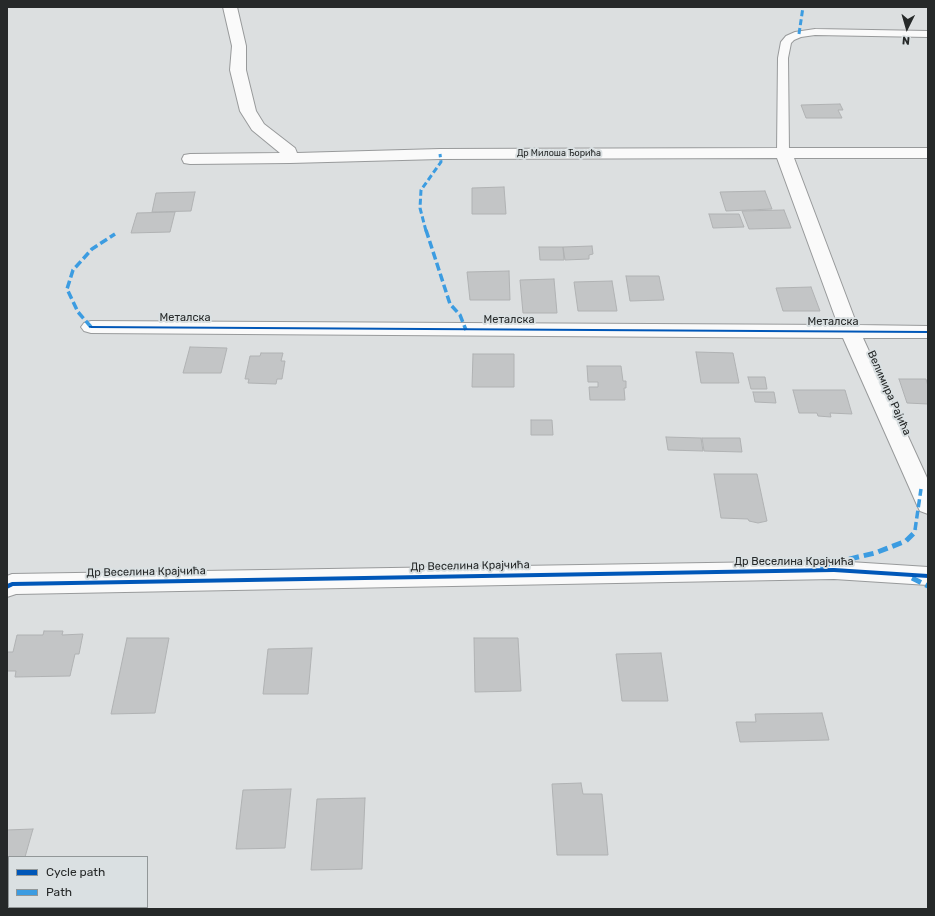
<!DOCTYPE html>
<meta charset="utf-8">
<style>
body{margin:0}
#map{position:relative;width:935px;height:916px;overflow:hidden;background:#dcdfe0;font-family:Rubik,sans-serif}
canvas{display:block}
.frame{position:absolute;inset:0;border:8px solid #262929;pointer-events:none}
.legend{position:absolute;left:8px;top:856px;width:140px;height:52px;box-sizing:border-box;background:#dae0e2;border:1px solid #929798;margin:0;padding:5px 7px;list-style:none;font-size:12px;color:#262929}
.legend li{display:flex;align-items:center;gap:8px;height:20px}
.legend b{width:20px;border:1px solid #929798}
.north{position:absolute;left:887px;top:8px;width:40px;height:40px;-webkit-text-stroke:3px #dae0e2;paint-order:stroke;rotate:185deg;font-size:11px;font-weight:700;line-height:16px;text-align:center;color:#262929}
.north::after{content:'';display:block;margin:auto;width:14px;height:18px;background:#262929;clip-path:polygon(50% 0,100% 100%,50% 72%,0 100%)}
</style>
<div id="map">
<canvas width="935" height="916"></canvas>
<div class="frame"></div>
<ul class="legend">
<li><b style="height:5px;background:#0057b8"></b>Cycle path</li>
<li><b style="height:5px;background:#3c9ce1"></b>Path</li>
</ul>
<div class="north">N</div>
</div>
<script>
const c = document.querySelector('canvas').getContext('2d');
c.lineJoin = 'round';
function fill(path, color) { c.fillStyle = color; c.fill(path, 'evenodd'); }
const shape = rows => new Path2D(rows.map(r => 'M' + r).join(''));
function stroke(path, color, width, dash) { c.strokeStyle = color; c.lineWidth = width; c.lineCap = dash ? 'butt' : 'round'; c.setLineDash(dash || []); c.stroke(path); }
function label(font, color, halo, rows, align = 'center') {
  c.font = font + ' Rubik,sans-serif'; c.lineWidth = 4; c.setLineDash([]); c.textBaseline = 'middle'; c.strokeStyle = halo; c.fillStyle = color; for (const [text, x, y, turn = 0] of rows) {
    c.save(); c.translate(x, y); c.rotate((+turn || 0) * Math.PI / 180); c.textAlign = isNaN(turn) ? turn : align; if (halo) c.strokeText(text, 0, 0); c.fillText(text, 0, 0); c.restore();
  }
}
const building = shape([
 [840,104,843,110,838,110,842,118,806,118,801,105,840,104],
 [504,187,506,214,472,214,472,188,504,187],
 [765,191,772,209,726,211,720,192,765,191],
 [195,192,191,211,152,212,156,193,195,192],
 [784,210,791,228,749,229,742,211,784,210],
 [175,212,170,232,131,233,137,213,175,212],
 [709,214,739,214,744,227,713,228,709,214],
 [592,246,593,254,589,255,589,259,565,260,563,247,592,246],
 [539,247,563,247,564,260,540,260,539,247],
 [509,271,510,300,470,300,467,272,509,271],
 [626,276,659,276,664,300,630,301,626,276],
 [554,279,557,313,523,313,520,280,554,279],
 [612,281,617,311,578,311,574,282,612,281],
 [811,287,820,311,783,311,776,288,811,287],
 [190,347,227,348,221,373,183,373,190,347],
 [696,352,733,353,739,383,701,383,696,352],
 [261,353,283,353,281,361,285,361,282,379,277,379,276,384,248,383,249,379,245,379,250,356,260,356,261,353],
 [473,354,514,354,514,387,472,387,473,354],
 [587,366,621,366,623,381,626,381,626,388,624,388,625,400,590,400,589,387,598,387,598,382,588,382,587,366],
 [748,377,765,377,767,389,751,389,748,377],
 [899,379,926,379,928,386,928,404,907,403,899,379],
 [793,390,845,390,852,414,830,413,831,417,818,416,817,413,799,413,793,390],
 [753,392,774,392,776,403,755,402,753,392],
 [531,420,552,420,553,435,531,435,531,420],
 [666,437,701,438,703,451,668,450,666,437],
 [702,438,740,438,742,452,704,451,702,438],
 [714,474,757,474,767,521,758,523,749,521,748,519,721,518,714,474],
 [44,631,63,631,62,635,83,634,79,654,75,654,70,676,15,677,16,671,7,671,7,652,13,652,17,635,43,635,44,631],
 [127,638,169,638,155,713,111,714,127,638],
 [474,638,518,638,521,691,475,692,474,638],
 [312,648,308,694,263,694,268,649,312,648],
 [661,653,668,701,622,701,616,654,661,653],
 [822,713,829,740,740,742,736,722,756,722,755,714,822,713],
 [581,783,583,794,602,794,608,855,557,855,552,784,581,783],
 [291,789,285,848,236,849,243,790,291,789],
 [365,798,362,869,311,870,317,799,365,798],
 [33,829,25,857,9,857,9,874,7,874,7,830,33,829]
]);
fill(building, '#c3c5c6');
stroke(building, '#b0b2b3', 1);
const service = shape([
 [815,29,928,31,928,37,815,35,801,37,794,40,791,43,788,58,789,152,787,155,783,156,779,155,777,152,778,58,781,42,786,36,795,32,815,29]
]);
const minor = shape([
 [223,7,237,7,246,46,246,70,256,111,264,124,295,148,297,153,440,149,778,148,783,147,788,148,928,148,928,158,794,158,857,325,928,326,928,338,863,338,928,480,928,514,920,511,917,505,843,338,91,333,84,331,81,327,84,323,91,321,838,325,777,158,440,159,290,163,190,164,184,163,182,159,184,155,190,154,280,153,252,130,240,111,230,70,232,46,223,7],
 [834,561,928,567,928,585,834,579,16,594,7,597,7,576,12,574,834,561]
]);
stroke(service, '#989a9b', 2);
stroke(minor, '#989a9b', 2);
fill(service, '#fafafa');
fill(minor, '#fafafa');
stroke(shape([
 [799,34,803,7],
 [426,231,420,208,421,190,441,162,440,154]
]), '#3c9ce1', 3, [6, 3]);
stroke(shape([
 [426,230,450,304,460,315,466,330],
 [91,327,78,312,67,289,73,270,92,249,115,234],
 [915,530,921,489]
]), '#3c9ce1', 3.5, [8, 3.5]);
stroke(shape([
 [820,566,875,553,906,541,914,533,915,529],
 [912,578,928,586]
]), '#3c9ce1', 5, [10, 5]);
fill(shape([
 [89,326,928,331,928,333,91,328,89,327,89,326],
 [834,568,928,574,928,578,834,572,13,586,7,589,7,584,12,582,834,568]
]), '#0057b8');
label('9px', '#262929', '#dae0e2', [
 ["Др Милоша Ђорића",559,153]
]);
label('11px', '#262929', '#dae0e2', [
 ["Металска",185,318],
 ["Металска",509,320],
 ["Металска",833,322],
 ["Велимира Рајића",889,393,66],
 ["Др Веселина Крајчића",794,562],
 ["Др Веселина Крајчића",470,566,-1],
 ["Др Веселина Крајчића",146,572,-1]
]);
</script>
